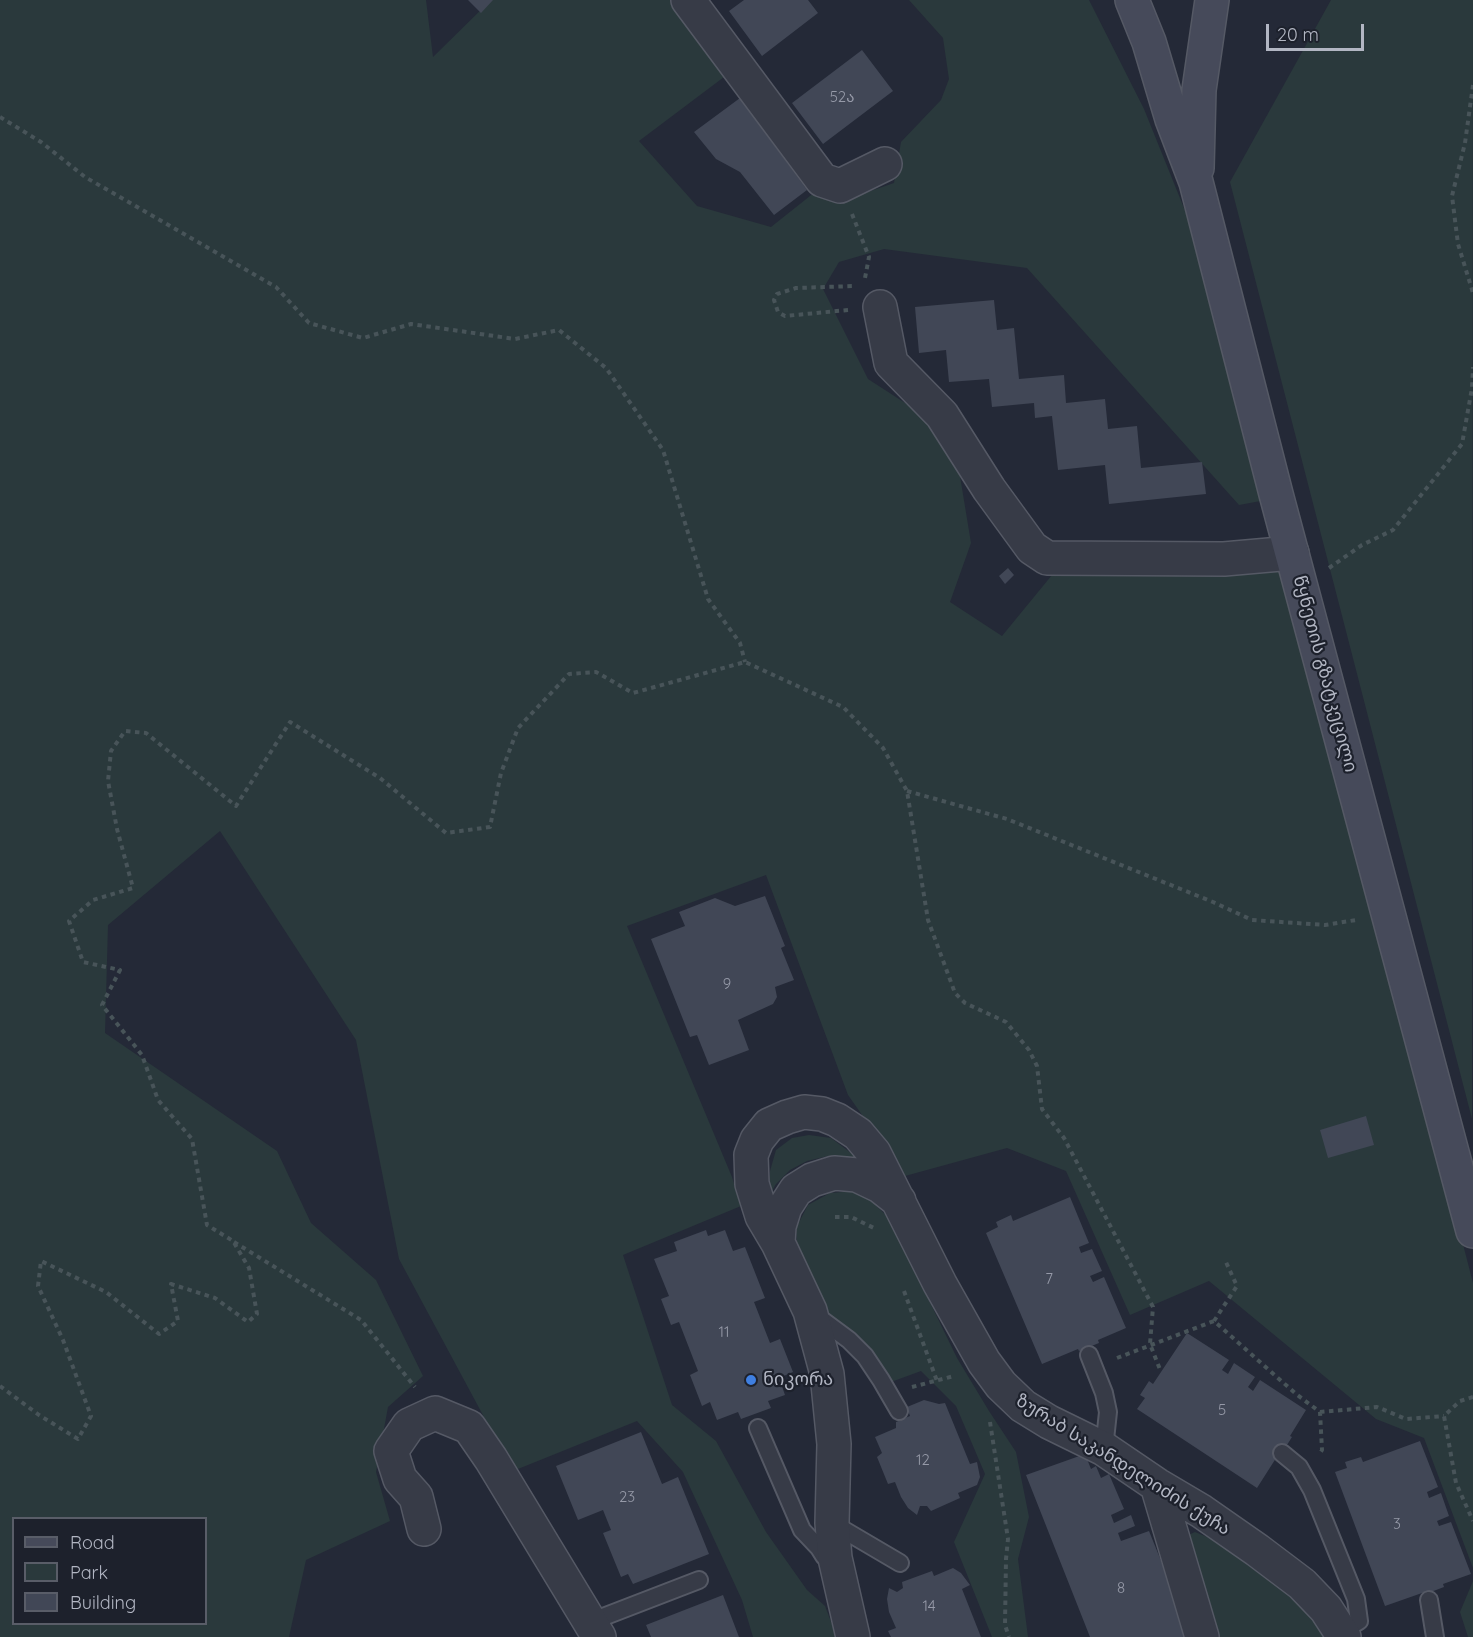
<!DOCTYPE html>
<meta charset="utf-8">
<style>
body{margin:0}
#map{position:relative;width:1473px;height:1637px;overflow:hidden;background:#242937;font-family:Quicksand,sans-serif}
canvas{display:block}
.legend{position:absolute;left:12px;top:1517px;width:195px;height:108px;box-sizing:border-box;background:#1d212c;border:2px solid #595d68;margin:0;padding:8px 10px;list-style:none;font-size:18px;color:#b2b6c3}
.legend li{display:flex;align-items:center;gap:12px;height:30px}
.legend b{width:30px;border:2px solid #595d68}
.scale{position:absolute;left:1266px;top:24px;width:98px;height:27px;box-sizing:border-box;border:3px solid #b2b6c3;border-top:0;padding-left:8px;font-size:18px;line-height:21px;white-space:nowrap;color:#b2b6c3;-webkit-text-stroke:4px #1d212c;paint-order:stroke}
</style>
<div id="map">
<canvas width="1473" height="1637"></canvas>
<ul class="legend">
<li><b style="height:8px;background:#464a5a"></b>Road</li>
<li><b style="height:16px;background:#2a393c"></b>Park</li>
<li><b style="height:16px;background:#414756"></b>Building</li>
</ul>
<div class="scale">20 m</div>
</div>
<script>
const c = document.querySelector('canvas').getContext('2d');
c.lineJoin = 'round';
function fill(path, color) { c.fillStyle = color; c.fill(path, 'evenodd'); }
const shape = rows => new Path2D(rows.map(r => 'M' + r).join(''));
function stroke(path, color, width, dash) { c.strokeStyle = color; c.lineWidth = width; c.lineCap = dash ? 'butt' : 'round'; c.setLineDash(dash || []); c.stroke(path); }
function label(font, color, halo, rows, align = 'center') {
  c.font = font + ' Quicksand,"Noto Sans Georgian",sans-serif'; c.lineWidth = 4.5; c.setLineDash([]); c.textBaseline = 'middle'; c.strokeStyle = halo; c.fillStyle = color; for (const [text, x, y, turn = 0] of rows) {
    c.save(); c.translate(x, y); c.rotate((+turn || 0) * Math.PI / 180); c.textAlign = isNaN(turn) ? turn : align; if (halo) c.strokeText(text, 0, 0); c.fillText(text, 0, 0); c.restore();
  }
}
fill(shape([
 [0,0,426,0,433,57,491,0,673,0,728,74,639,141,697,206,771,227,815,192,847,199,894,183,901,142,941,100,949,79,943,38,909,0,1089,0,1144,109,1188,218,1266,500,1239,505,1027,268,884,249,839,262,823,289,868,379,916,410,958,464,971,543,950,602,1002,636,1052,575,1288,566,1473,1283,1473,1568,1424,1438,1376,1419,1209,1281,1130,1315,1066,1171,1007,1148,905,1176,848,1095,766,875,627,926,732,1177,741,1206,623,1255,672,1405,716,1441,766,1532,807,1590,825,1606,837,1637,753,1637,742,1600,683,1472,637,1421,513,1471,399,1259,356,1040,220,831,108,925,105,1033,277,1151,311,1223,376,1280,423,1376,388,1407,376,1472,390,1521,306,1560,289,1637,0,1637],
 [14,1518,206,1518,206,1624,14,1624],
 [1331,0,1473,0,1472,1119,1230,182],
 [809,1135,831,1138,859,1159,828,1156,807,1161,790,1170,776,1184,769,1196,770,1171,776,1150,792,1138],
 [854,1191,869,1199,889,1218,957,1358,989,1411,1016,1452,1029,1517,1018,1559,1028,1637,992,1637,954,1542,985,1474,956,1406,921,1371,891,1382,824,1329,798,1265,796,1228,808,1205,830,1193],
 [1195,1532,1212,1539,1249,1559,1344,1637,1216,1637,1184,1537],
 [1473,1581,1473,1637,1468,1637,1460,1612]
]), '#2a393c');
fill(shape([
 [468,0,493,0,481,13],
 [744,0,808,0,818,13,762,56,729,11],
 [862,50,893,91,823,144,792,103],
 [740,98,807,190,774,215,740,172,716,159,694,132],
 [994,300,997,330,1014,328,1019,379,1064,375,1066,403,1105,399,1108,429,1137,426,1141,468,1202,462,1206,494,1109,504,1105,465,1058,470,1052,416,1035,418,1034,403,992,407,989,379,949,382,946,350,919,353,915,307],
 [1008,568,1014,575,1005,584,999,576],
 [765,896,785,946,781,948,794,980,775,987,777,997,773,1004,738,1020,749,1050,709,1065,697,1035,690,1037,651,939,685,926,679,912,715,898,735,906],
 [1366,1116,1374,1145,1328,1158,1320,1130],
 [1070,1197,1089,1243,1079,1247,1081,1253,1092,1249,1102,1271,1090,1276,1093,1282,1104,1277,1126,1328,1098,1340,1099,1343,1079,1351,1078,1349,1042,1364,986,1233,998,1227,996,1222,1011,1215,1013,1221],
 [706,1230,708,1236,725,1230,733,1251,745,1247,765,1298,754,1302,770,1343,780,1339,793,1372,779,1378,785,1395,768,1401,771,1408,741,1419,738,1412,717,1420,710,1402,702,1406,690,1375,698,1371,679,1322,671,1325,661,1299,669,1296,654,1259,677,1251,674,1242],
 [1187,1333,1229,1360,1222,1370,1228,1374,1234,1363,1255,1377,1248,1387,1253,1391,1260,1380,1306,1410,1290,1436,1292,1437,1280,1456,1278,1455,1257,1488,1137,1409,1145,1398,1140,1395,1149,1381,1153,1384],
 [924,1400,939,1404,945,1403,970,1464,977,1462,980,1477,977,1485,958,1493,960,1498,931,1511,927,1506,920,1506,917,1515,908,1508,901,1497,895,1482,888,1484,877,1457,882,1453,875,1437,896,1428,896,1422,910,1416,907,1407],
 [641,1432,662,1484,678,1477,709,1554,633,1584,628,1574,621,1577,603,1533,611,1530,603,1510,578,1520,556,1466],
 [1420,1441,1438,1487,1427,1492,1429,1498,1441,1493,1449,1516,1437,1521,1439,1526,1451,1522,1471,1574,1443,1584,1444,1587,1423,1595,1422,1593,1385,1606,1335,1472,1347,1468,1345,1462,1361,1457,1363,1462],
 [1085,1454,1091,1469,1096,1466,1101,1478,1109,1474,1124,1509,1111,1515,1114,1523,1131,1515,1135,1526,1118,1533,1121,1541,1149,1531,1191,1635,1186,1637,1090,1637,1026,1475],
 [953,1568,961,1573,970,1585,962,1589,981,1637,891,1637,888,1631,896,1628,889,1612,887,1599,889,1588,897,1592,903,1588,902,1582,932,1571,934,1576],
 [723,1595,739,1637,651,1637,646,1625]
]), '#414756');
const service = shape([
 [814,1314,849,1340,865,1356,881,1380,899,1411],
 [1089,1355,1104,1393,1108,1412,1104,1449],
 [758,1428,802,1530,819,1548,824,1556,834,1558],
 [1282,1453,1299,1467,1312,1490,1356,1599,1359,1621,1341,1632],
 [832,1523,900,1563],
 [1429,1600,1435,1637],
 [590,1622,699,1580]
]);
const minor = shape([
 [688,0,822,180,840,186,885,164],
 [880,307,891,363,942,415,989,489,1032,548,1047,558,1224,559,1292,553],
 [778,1243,779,1226,785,1207,796,1190,812,1180,834,1173,857,1175,880,1186,899,1201],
 [1157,1485,1202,1637],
 [424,1529,416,1497,400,1479,391,1451,409,1425,435,1413,469,1427,491,1459,599,1637],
 [853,1637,835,1558,832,1523,834,1444,827,1374,810,1311,778,1243,762,1216,752,1184,751,1155,757,1140,769,1125,787,1117,804,1112,822,1114,837,1120,858,1134,874,1153,940,1284,984,1362,1001,1385,1023,1406,1049,1422,1104,1449,1157,1485,1201,1511,1257,1550,1302,1584,1326,1609,1344,1637]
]);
const secondary = shape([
 [1132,0,1149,42,1172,119,1196,182,1276,494,1473,1231],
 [1197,168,1199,90,1212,0]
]);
stroke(service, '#555965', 20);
stroke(minor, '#555965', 36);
stroke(secondary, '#555965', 36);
stroke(shape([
 [1473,85,1465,143,1452,196,1458,244,1473,293],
 [0,117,41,142,85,177,276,287,309,323,363,338,411,324,515,339,559,330,606,368,663,450,708,599,740,643,745,662],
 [852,214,869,257,865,278],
 [848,310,785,316,778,312,774,300,777,294,796,288,855,286],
 [1329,568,1362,545,1393,530,1462,444,1472,388,1473,367],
 [907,791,1007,819,1213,902,1252,920,1325,925,1356,920],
 [835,1217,851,1217,874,1228],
 [234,1242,361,1320,415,1387],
 [904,1291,937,1381],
 [1214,1321,1237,1286,1225,1260],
 [1117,1358,1214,1321,1296,1394,1320,1412,1322,1450,1320,1453],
 [0,1386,39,1415,78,1439,91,1416,63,1340,38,1286,41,1261,106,1292,159,1334,178,1321,171,1284,215,1298,248,1322,257,1314,249,1268,233,1241,207,1225,192,1139,158,1100,142,1055,102,1005,120,970,83,962,69,921,93,900,133,888,117,829,108,781,111,751,125,731,146,733,236,806,290,722,380,778,446,833,490,827,501,773,518,728,569,674,596,672,633,693,745,662,843,707,883,748,907,791,928,920,955,993,965,1003,1006,1022,1029,1050,1037,1066,1042,1109,1064,1138,1153,1307,1150,1344,1161,1372],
 [912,1387,954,1376],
 [1473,1397,1460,1401,1444,1416,1456,1483,1473,1521],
 [1320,1412,1377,1407,1406,1419,1444,1416],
 [990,1422,1008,1539,1006,1559,1005,1625,1009,1637]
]), '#485459', 4, [4.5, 4.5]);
stroke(service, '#373b47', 16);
stroke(minor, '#373b47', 33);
stroke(secondary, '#464a5a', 33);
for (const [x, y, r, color] of [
 [751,1380,6,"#3f7fe0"]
]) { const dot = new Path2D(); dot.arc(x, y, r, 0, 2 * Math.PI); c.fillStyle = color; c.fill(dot); stroke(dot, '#1d212c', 2); }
label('15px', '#969aa8', null, [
 ["52ა",842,97],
 ["9",727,984],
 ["7",1049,1279],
 ["11",724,1332],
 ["5",1222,1410],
 ["12",923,1460],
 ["23",627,1497],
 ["3",1397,1524],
 ["8",1121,1588],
 ["14",929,1606]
]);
label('18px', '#b2b6c3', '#1d212c', [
 ["წყნეთის გზატკეცილი",1325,674,75],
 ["ზურაბ საკანდელიძის ქუჩა",1123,1465,32]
]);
label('18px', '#b2b6c3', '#1d212c', [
 ["ნიკორა",763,1380]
], 'left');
</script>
